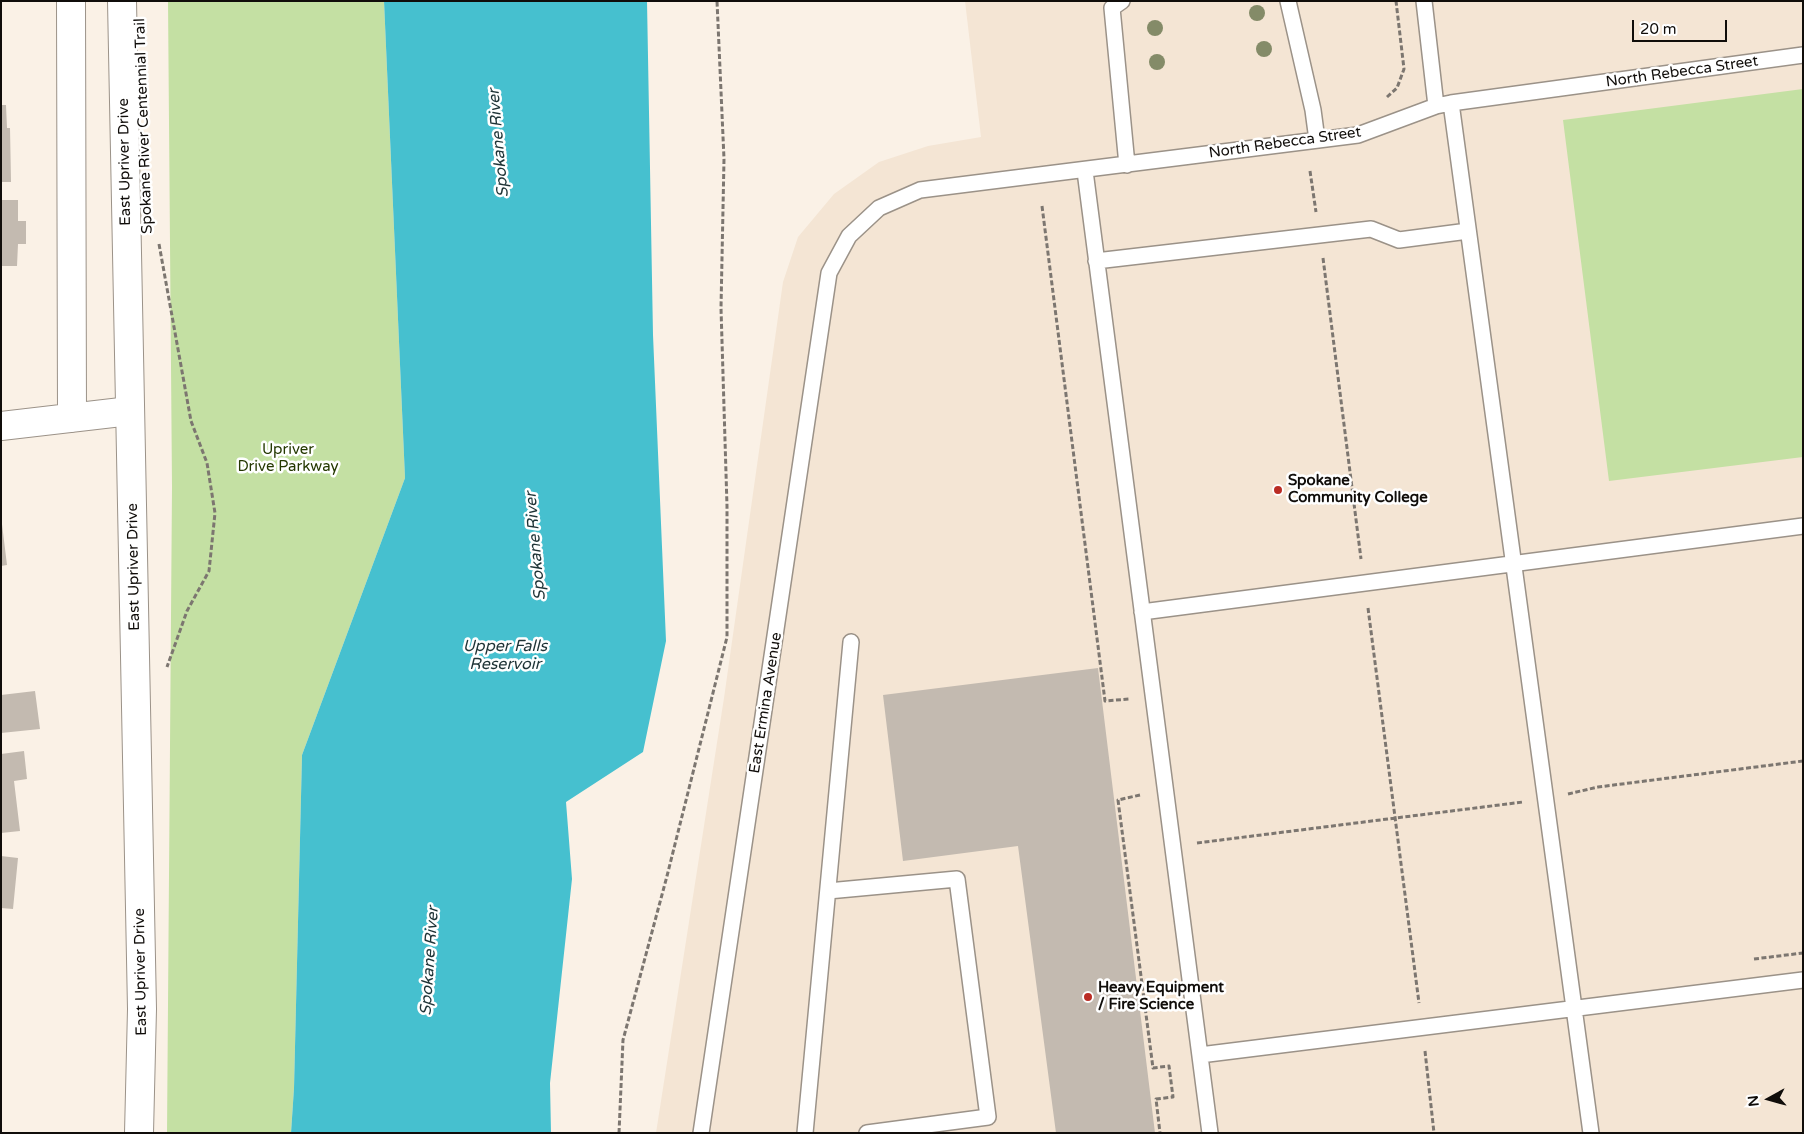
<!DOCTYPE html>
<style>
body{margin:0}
#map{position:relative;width:1804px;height:1134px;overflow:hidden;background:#faf1e6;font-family:"Varela Round",sans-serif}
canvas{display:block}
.frame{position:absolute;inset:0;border:2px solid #100d0a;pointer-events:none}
.north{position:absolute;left:1744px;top:1074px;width:50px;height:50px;-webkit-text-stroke:4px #fff;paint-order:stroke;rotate:263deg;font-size:14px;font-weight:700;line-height:20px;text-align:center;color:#100d0a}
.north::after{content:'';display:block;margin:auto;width:18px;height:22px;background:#100d0a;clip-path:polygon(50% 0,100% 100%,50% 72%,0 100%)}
.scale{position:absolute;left:1632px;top:20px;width:95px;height:22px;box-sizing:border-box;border:2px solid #100d0a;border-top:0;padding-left:6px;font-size:15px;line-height:18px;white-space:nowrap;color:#100d0a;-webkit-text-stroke:4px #fff;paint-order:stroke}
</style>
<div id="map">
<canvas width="1804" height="1134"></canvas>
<div class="frame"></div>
<div class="north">N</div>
<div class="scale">20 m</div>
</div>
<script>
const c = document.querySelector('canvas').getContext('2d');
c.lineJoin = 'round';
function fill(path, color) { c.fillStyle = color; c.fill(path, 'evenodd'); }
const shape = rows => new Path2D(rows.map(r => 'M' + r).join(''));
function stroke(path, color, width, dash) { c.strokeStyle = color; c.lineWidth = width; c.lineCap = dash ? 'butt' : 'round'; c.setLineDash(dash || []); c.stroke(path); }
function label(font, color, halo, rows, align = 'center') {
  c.font = font + ' "Varela Round",sans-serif'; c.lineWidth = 5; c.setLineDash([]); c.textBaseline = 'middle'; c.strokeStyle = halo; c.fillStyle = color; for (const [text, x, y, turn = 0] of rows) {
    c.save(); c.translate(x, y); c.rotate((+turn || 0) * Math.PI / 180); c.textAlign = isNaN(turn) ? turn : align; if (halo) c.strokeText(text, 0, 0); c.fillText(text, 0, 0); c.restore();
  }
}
fill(shape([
 [965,1,1803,1,1803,1133,656,1133,724,698,783,282,798,237,834,194,879,162,928,146,981,137]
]), '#f4e5d4');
fill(shape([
 [168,1,384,1,405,478,302,755,294,1088,291,1133,167,1133,172,487],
 [1803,89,1803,457,1609,481,1563,120]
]), '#c4e0a3');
fill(shape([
 [384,1,647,1,653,335,666,641,643,752,566,802,572,879,550,1083,551,1133,291,1133,294,1088,302,755,405,478]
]), '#46c0cf');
fill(shape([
 [1,105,6,105,7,128,10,128,11,182,1,182],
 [1,200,18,200,18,221,26,221,26,244,18,244,17,266,1,266],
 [1,516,7,565,1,566],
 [1098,668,1155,1133,1056,1133,1018,846,903,861,883,695],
 [35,691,40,729,1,733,1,695],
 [24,751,27,779,14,781,20,831,1,833,1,754],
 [1,856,18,858,13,909,1,908]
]), '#c3bab0');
const service = shape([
 [1122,1,1112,8,1127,165],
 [1288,1,1313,110,1317,140],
 [1424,1,1436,106],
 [1451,103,1591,1133],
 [1085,171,1210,1133],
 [1096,261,1371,229,1399,240,1468,231],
 [1142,612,1803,526],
 [828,891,957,879,988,1117,867,1133],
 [1200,1055,1803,980],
 [701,1133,829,273,849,236,879,208,920,190,1358,135,1436,106,1451,103,1803,55],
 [805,1133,851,642]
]);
const minor = shape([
 [71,1,72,418],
 [1,426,130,411]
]);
const tertiary = shape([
 [122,1,142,1009,139,1133]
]);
stroke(service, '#9b9288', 18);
stroke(minor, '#9b9288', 30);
stroke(tertiary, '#9b9288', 30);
stroke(shape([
 [1387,97,1397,88,1404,69,1396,1],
 [1310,171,1316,212],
 [1042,206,1105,701,1129,699],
 [159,244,191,421,207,463,215,513,209,571,187,611,167,667],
 [1323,258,1361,559],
 [1368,608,1419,1003],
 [1568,794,1598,787,1803,761],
 [1140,795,1118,800,1153,1068,1169,1066,1173,1097,1156,1099,1160,1133],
 [1197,843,1523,802],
 [1754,959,1803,953],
 [1425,1051,1434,1133],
 [619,1133,623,1040,667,876,727,637,727,506,721,308,724,159,717,1]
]), '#7c7670', 3, [5, 2.5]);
stroke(service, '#fff', 15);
stroke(minor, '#fff', 28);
stroke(tertiary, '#fff', 28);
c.fillStyle = '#848b68';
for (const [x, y] of [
 [1257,13],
 [1155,28],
 [1264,49],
 [1157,62]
]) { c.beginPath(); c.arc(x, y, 8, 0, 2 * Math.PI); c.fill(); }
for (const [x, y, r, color] of [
 [1278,490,5,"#ba2c24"],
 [1088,997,5,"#ba2c24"]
]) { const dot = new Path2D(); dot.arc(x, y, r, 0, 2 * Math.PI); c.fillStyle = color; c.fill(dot); stroke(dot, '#fff', 2); }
label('15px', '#100d0a', '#fff', [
 ["North Rebecca Street",1682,72,-8],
 ["Spokane River Centennial Trail",144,126,-92],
 ["North Rebecca Street",1285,143,-8],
 ["East Upriver Drive",125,162,-91],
 ["East Upriver Drive",134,567,-91],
 ["East Ermina Avenue",766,703,-81],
 ["East Upriver Drive",141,972,-91]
]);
label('15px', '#243800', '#fff', [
 ["Upriver",288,450],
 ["Drive Parkway",288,467]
]);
label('bold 15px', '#100d0a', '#fff', [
 ["Spokane",1288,481],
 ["Community College",1288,498],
 ["Heavy Equipment",1098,988],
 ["/ Fire Science",1098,1005]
], 'left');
label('italic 16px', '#1e3336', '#fff', [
 ["Spokane River",499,143,-95],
 ["Spokane River",536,546,-95],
 ["Upper Falls",505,647],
 ["Reservoir",505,665],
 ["Spokane River",430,961,-86]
]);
</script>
